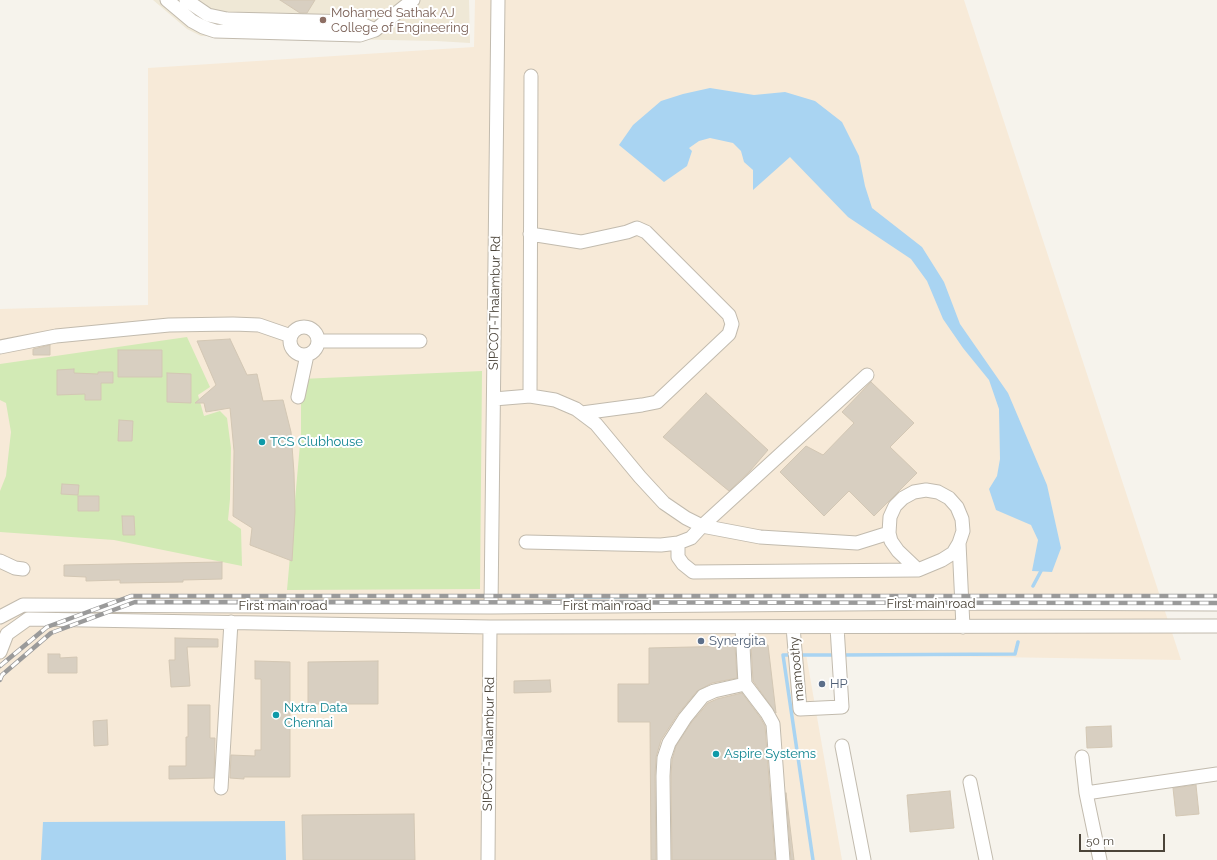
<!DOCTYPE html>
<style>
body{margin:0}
#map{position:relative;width:1217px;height:860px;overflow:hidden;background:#f6f3ec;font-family:Raleway,sans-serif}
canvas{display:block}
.scale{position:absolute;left:1079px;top:834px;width:86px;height:18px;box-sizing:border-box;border:2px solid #4b4439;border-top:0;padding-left:5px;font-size:12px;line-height:14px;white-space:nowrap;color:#4b4439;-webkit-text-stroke:3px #fff;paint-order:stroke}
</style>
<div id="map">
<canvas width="1217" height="860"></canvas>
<div class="scale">50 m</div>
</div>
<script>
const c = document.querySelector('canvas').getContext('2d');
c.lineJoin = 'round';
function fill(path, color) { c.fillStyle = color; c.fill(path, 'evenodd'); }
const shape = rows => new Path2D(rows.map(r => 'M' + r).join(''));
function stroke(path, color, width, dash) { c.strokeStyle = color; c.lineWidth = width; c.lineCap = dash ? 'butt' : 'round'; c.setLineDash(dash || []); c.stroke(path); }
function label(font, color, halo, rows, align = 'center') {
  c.font = font + ' Raleway,sans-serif'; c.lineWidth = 4; c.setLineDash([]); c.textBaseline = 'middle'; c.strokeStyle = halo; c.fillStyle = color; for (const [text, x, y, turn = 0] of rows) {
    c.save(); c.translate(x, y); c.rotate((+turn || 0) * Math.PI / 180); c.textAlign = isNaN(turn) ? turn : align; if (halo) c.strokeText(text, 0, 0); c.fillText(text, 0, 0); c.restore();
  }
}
fill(shape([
 [475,0,964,0,1181,660,806,654,842,860,0,860,0,309,148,305,148,68,474,47]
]), '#f7ead8');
fill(shape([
 [153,0,469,0,470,43,436,41,201,36,187,29]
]), '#efe8d6');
fill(shape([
 [187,337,210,387,198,395,204,416,220,411,227,418,231,448,230,499,228,520,241,529,242,566,114,540,0,532,0,491,6,476,11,432,6,403,0,400,0,364],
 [482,371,480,589,287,590,301,433,301,379]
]), '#d2eab5');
fill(shape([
 [710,88,754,95,785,92,815,101,842,122,859,156,865,186,872,208,922,247,944,282,960,324,1008,393,1047,485,1061,548,1052,572,1032,571,1038,540,1031,525,996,510,989,489,997,476,1000,459,999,409,989,380,963,348,943,319,927,281,911,259,848,217,790,157,753,190,753,170,744,162,741,151,733,143,710,138,699,141,689,148,692,151,687,166,664,182,619,145,633,125,661,101,683,94],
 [285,821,286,860,41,860,43,822]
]), '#a9d4f2');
stroke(shape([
 [1033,586,1041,571],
 [508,596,745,599],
 [842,655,1015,654,1018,642],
 [813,860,783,655,836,655]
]), '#a9d4f2', 3.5);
const building = shape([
 [280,0,315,0,307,13,300,13,280,0],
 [230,339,247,375,257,374,263,401,283,400,291,432,294,473,295,512,292,561,250,545,252,528,233,516,234,451,230,408,206,412,204,403,195,403,216,385,197,341,230,339],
 [50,345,50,355,33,355,33,349,50,345],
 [118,350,162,350,162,377,118,377,118,350],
 [74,369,74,373,98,374,98,372,113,372,113,383,101,383,101,400,85,400,85,394,57,395,57,370,74,369],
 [167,373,191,374,191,403,167,402,167,373],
 [871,382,914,423,890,447,917,473,874,516,849,491,824,516,780,472,806,446,823,455,854,423,842,412,871,382],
 [706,393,768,450,750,471,729,491,663,437,706,393],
 [119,420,133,421,132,441,118,441,119,420],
 [62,484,79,485,78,495,61,494,62,484],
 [78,496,99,496,99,511,78,511,78,496],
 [122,516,134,516,135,535,123,535,122,516],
 [222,562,222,579,183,580,183,582,120,583,120,580,86,581,86,577,64,576,64,565,222,562],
 [175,638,218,639,218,647,187,647,190,686,171,687,169,660,175,660,175,638],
 [751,645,768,645,776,713,753,681,751,645],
 [735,646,737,678,712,683,697,691,678,714,661,740,656,757,655,776,656,860,651,860,650,722,618,722,618,684,649,684,649,648,735,646],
 [48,654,60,654,60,658,77,657,77,673,48,673,48,654],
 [255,661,290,662,290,777,244,777,244,779,230,778,231,755,255,756,255,750,261,750,261,679,255,679,255,661],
 [378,661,378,704,308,704,308,662,378,661],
 [550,680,551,692,514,693,514,681,550,680],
 [742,693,760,717,765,726,775,860,672,860,671,776,672,760,676,746,691,723,708,703,717,699,742,693],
 [188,705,210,705,210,738,215,738,214,778,169,779,169,766,186,766,186,737,188,737,188,705],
 [107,720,108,745,94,746,93,721,107,720],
 [1111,726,1112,747,1087,748,1086,727,1111,726],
 [1196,785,1199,814,1176,816,1173,788,1196,785],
 [950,791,954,828,910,832,907,795,950,791],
 [786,793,794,860,791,860,786,793],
 [414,814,415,860,303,860,302,815,414,814]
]);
fill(building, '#d8cfc1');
stroke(building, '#d3c7b4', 1);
const minor = shape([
 [167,0,192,21,203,27,215,31,360,35,375,30,413,0],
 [186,0,208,15,227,19,357,22,375,30],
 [530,234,581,242,627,232,637,228,646,232,729,315,732,324,729,334,657,402,642,405,582,413],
 '290 341a14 14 0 1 1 28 0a14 14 0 1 1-28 0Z',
 [319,341,420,341],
 [0,347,56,336,169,325,233,324,259,325,291,336],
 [530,396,531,76],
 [298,397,307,355],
 [494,399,530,396,555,400,576,409,596,424,640,477,664,503,686,518,702,526,760,537,857,543,889,533],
 [926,490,938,492,949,498,957,507,962,519,963,531,959,543,953,553,942,560,918,570,898,551,891,541,889,533,890,517,895,506,903,498,914,492,926,490],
 [526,542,661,545,678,543,691,538,702,526,867,375],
 [678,543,678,557,683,564,693,572,918,570],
 [959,543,963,627],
 [0,561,15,568,23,569],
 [491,607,498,0],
 [0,617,23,605,491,607,962,603,1217,604],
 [742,627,745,684,767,713,773,724,783,860],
 [793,627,800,709,842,707,837,627],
 [0,652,7,634,28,619,490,627,1217,626],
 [842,746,864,860],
 [1082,757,1086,793,1100,860],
 [970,782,986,860],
 [221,788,231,622],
 [1086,793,1217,774],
 [488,860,490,627],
 [664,860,663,776,664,758,669,743,685,718,703,696,714,691,745,684]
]);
stroke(minor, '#c2bbae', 15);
stroke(minor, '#fff', 13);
const rail = shape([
 [0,666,47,627,131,596,1217,596],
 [0,680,2,675,51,633,135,602,1217,603]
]);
stroke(rail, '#9a9a9a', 4.5);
stroke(rail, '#fff', 3, [9]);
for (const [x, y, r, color] of [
 [323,20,4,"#8d6e63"],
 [262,442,4,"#0f9aa8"],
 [701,641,4,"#5c6f8a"],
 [822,684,4,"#5c6f8a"],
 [276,715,4,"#0f9aa8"],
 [716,754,4,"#0f9aa8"]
]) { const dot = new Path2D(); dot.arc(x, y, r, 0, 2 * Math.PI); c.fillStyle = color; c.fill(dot); stroke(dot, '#fff', 1.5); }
label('13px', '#785e54', '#fff', [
 ["Mohamed Sathak AJ",331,13],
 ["College of Engineering",331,28]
], 'left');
label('13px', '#4b4439', '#fff', [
 ["SIPCOT-Thalambur Rd",495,303,-89],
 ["First main road",931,604],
 ["First main road",283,606],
 ["First main road",607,606],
 ["mamoothy",797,669,-95],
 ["SIPCOT-Thalambur Rd",489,744,-89]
]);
label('13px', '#0d838f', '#fff', [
 ["TCS Clubhouse",270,442],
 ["Nxtra Data",284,708],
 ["Chennai",284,723],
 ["Aspire Systems",724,754]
], 'left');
label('13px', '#4e5e75', '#fff', [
 ["Synergita",709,641],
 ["HP",830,684]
], 'left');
</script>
